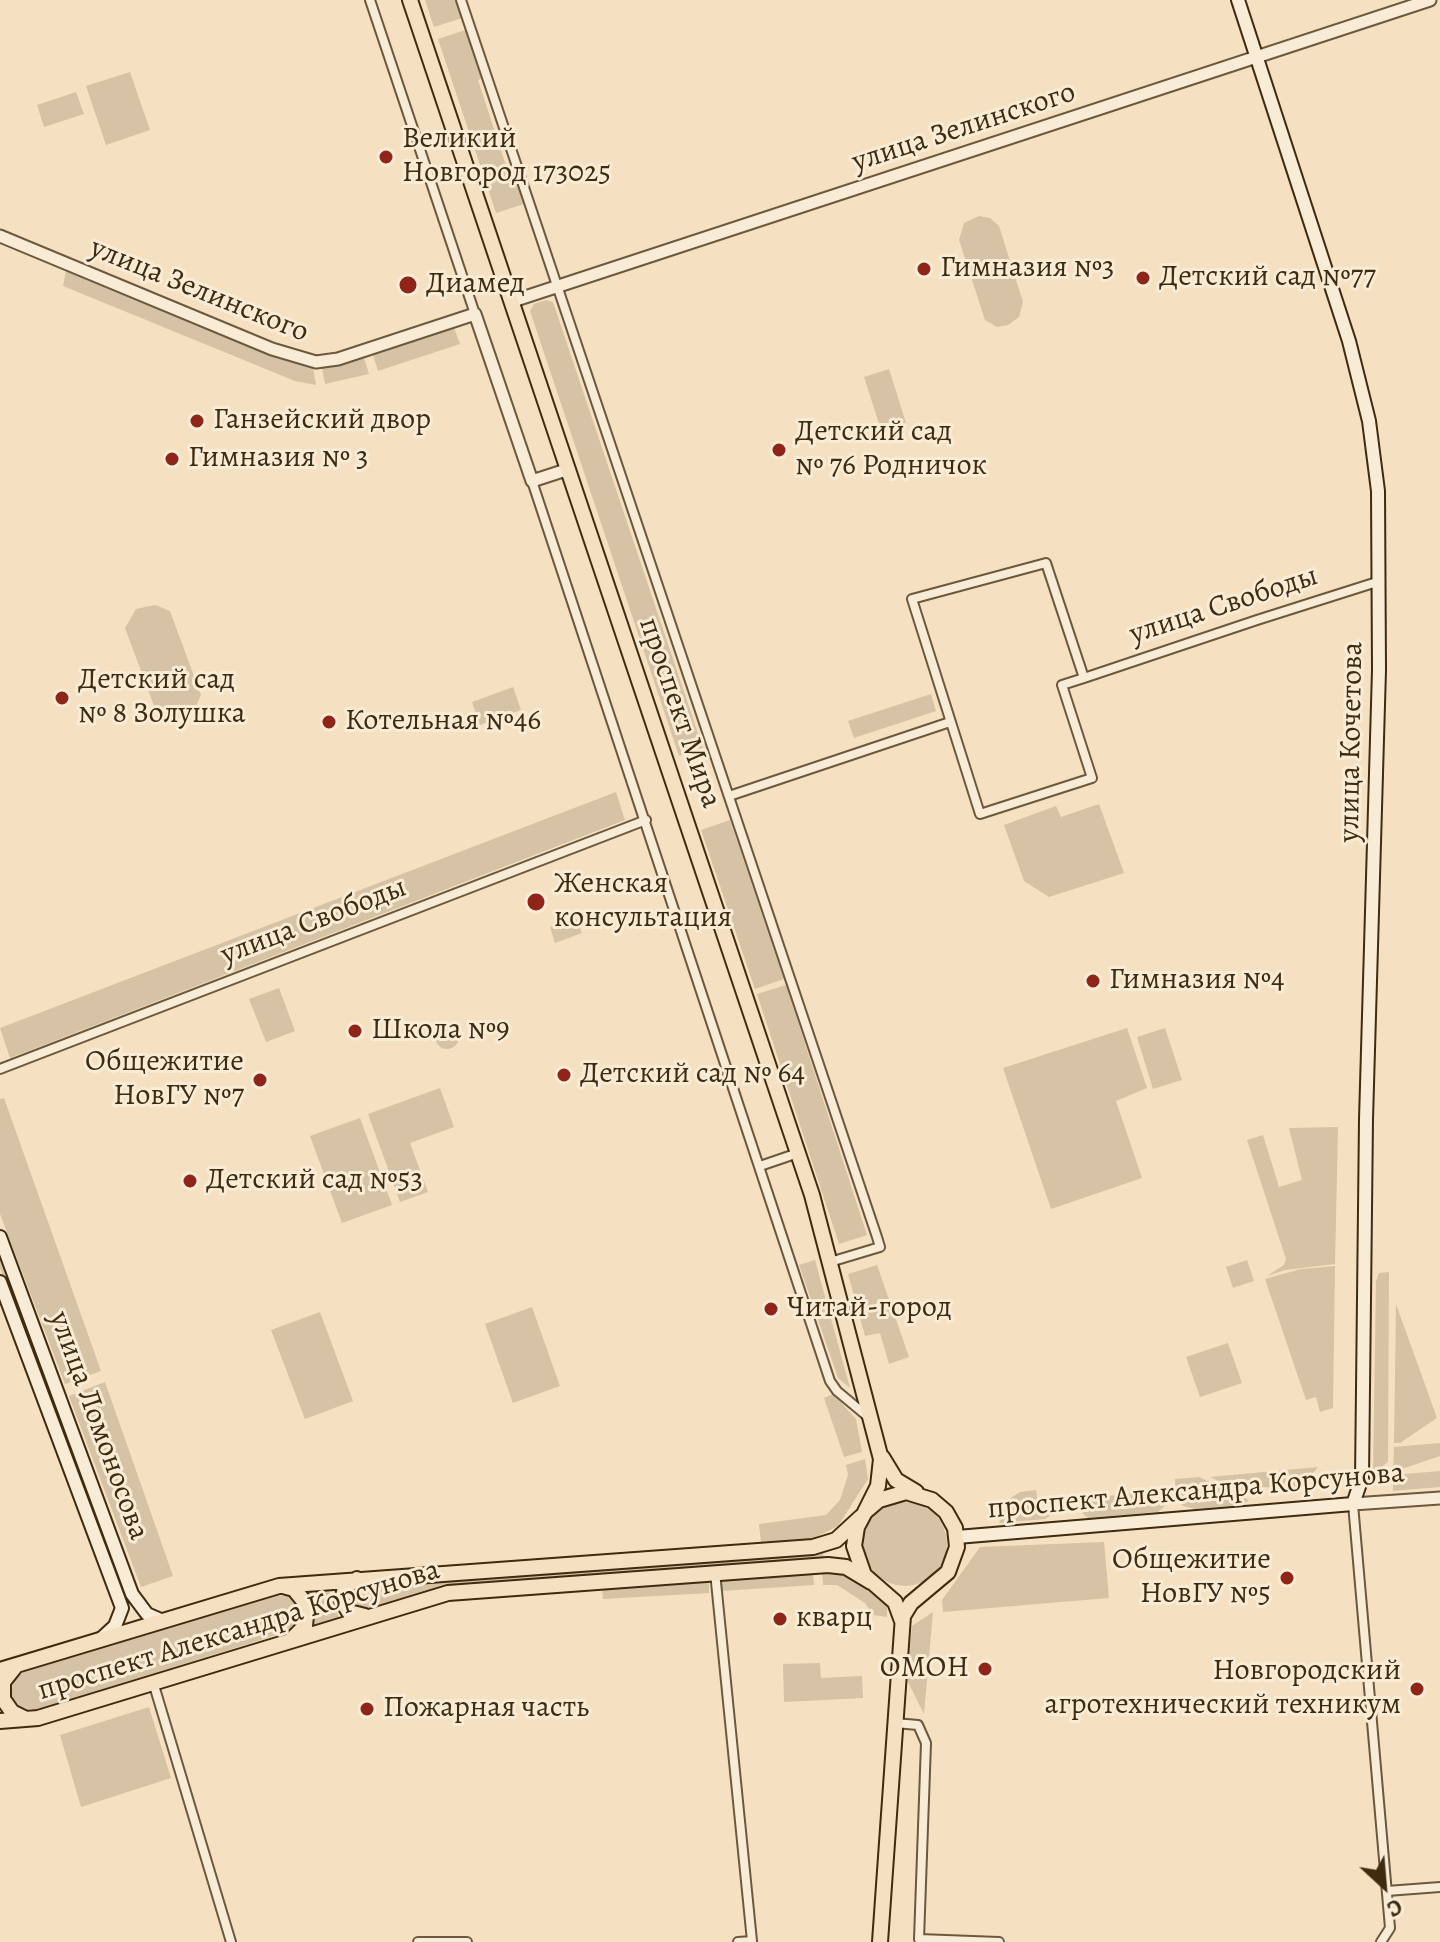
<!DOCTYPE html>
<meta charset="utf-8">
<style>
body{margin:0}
#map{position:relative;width:1440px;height:1942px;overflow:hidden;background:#f5e1c2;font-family:Alegreya,serif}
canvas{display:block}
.north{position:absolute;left:1344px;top:1846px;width:80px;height:80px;-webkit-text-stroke:6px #f8ecd7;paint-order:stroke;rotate:154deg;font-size:22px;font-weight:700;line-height:32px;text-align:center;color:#3e2b10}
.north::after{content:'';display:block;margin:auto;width:28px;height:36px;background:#3e2b10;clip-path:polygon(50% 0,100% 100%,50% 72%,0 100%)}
</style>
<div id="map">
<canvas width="1440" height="1942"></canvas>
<div class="north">С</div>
</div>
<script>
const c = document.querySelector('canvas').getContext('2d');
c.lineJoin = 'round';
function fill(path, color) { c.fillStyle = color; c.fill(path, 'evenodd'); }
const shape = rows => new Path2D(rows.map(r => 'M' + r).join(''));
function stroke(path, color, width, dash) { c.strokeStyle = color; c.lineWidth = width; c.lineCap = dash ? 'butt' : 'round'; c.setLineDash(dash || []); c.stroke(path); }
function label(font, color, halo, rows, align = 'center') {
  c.font = font + ' Alegreya,serif'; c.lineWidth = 6; c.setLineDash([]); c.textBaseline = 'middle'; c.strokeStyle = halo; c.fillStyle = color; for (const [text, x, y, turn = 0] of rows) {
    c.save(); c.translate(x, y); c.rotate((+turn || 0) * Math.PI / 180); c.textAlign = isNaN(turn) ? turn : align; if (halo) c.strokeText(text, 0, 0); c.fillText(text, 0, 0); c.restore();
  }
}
fill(shape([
 [425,0,456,0,462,18,434,27],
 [468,29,485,77,478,80,512,184,519,182,524,204,496,213,438,39],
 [130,72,150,130,106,145,86,86],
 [76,92,84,114,44,127,37,105],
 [979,216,990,218,999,226,1023,302,1019,317,1008,325,997,327,985,320,959,240,964,223],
 [66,271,276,358,313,368,316,385,295,381,63,286],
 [546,300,553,302,703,748,679,756,530,311,534,304],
 [454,328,460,344,378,371,373,355],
 [364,358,369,374,325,384,322,368],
 [889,369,906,423,881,430,864,377],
 [155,605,170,611,201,695,195,708,176,719,156,711,125,628,136,609],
 [513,687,521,710,480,725,472,702],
 [931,694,936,711,854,738,848,721],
 [616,792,625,820,10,1058,0,1028],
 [1099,804,1124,873,1049,897,1024,881,1004,825,1056,806,1061,817],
 [730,820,784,979,755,989,701,830],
 [576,918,582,933,555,943,550,927],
 [786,985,867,1235,839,1244,757,994],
 [279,988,295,1031,266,1042,249,999],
 '435 1037a12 12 0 1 1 24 0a12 12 0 1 1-24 0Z',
 [1127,1028,1147,1088,1116,1101,1142,1178,1051,1209,1003,1068],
 [1165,1028,1182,1080,1153,1089,1137,1037],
 [440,1088,454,1127,410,1143,428,1192,400,1202,368,1114],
 [4,1098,101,1371,65,1384,0,1214,0,1099],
 [360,1118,392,1205,342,1223,310,1136],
 [1338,1127,1335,1264,1285,1270,1267,1276,1284,1265,1286,1259,1247,1140,1263,1135,1279,1187,1302,1180,1289,1128],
 [0,1252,131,1603,126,1605,0,1268],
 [815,1260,850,1388,838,1378,799,1265],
 [1247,1260,1254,1281,1233,1288,1226,1267],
 [877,1265,909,1357,889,1364,880,1333,865,1336,848,1274],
 [1335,1266,1333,1408,1320,1412,1316,1397,1306,1400,1265,1279,1301,1269],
 [1389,1272,1388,1462,1373,1474,1376,1281,1379,1273],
 [1396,1304,1437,1418,1400,1443,1394,1443],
 [532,1307,560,1386,513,1403,485,1324],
 [320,1312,353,1401,305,1419,271,1330],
 [1228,1343,1242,1383,1200,1397,1186,1357],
 [105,1382,173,1576,141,1587,69,1396],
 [833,1394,856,1419,862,1452,844,1457,824,1398],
 [1440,1443,1440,1456,1393,1472,1394,1447],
 [865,1459,868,1479,838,1526,810,1540,761,1542,759,1524,826,1515,840,1500,848,1475,846,1465],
 [1318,1467,1301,1488,1255,1487,1255,1494,1247,1494,1210,1477],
 [1440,1471,1440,1487,1393,1491,1393,1475],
 [1199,1477,1249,1500,1242,1505,1196,1509,1183,1506,1176,1496,1175,1479],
 [1036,1490,1039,1511,1057,1509,1077,1495,1079,1497,1045,1519,999,1523,1009,1499,1020,1492],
 [1156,1490,1166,1499,1164,1507,1158,1512,1088,1518,1082,1513,1085,1503,1100,1497],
 '863 1544a42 42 0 1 1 84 0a42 42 0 1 1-84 0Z',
 [1104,1542,1109,1598,943,1612,942,1600,980,1547],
 [823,1552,824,1560,443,1588,362,1610,353,1608,347,1595,353,1586],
 [822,1569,843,1570,887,1606,887,1617,873,1615,865,1603,837,1585,823,1585],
 [813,1572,814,1585,721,1591,720,1578],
 [709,1580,709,1593,603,1599,602,1586],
 [328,1588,339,1618,313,1626,317,1607,307,1590],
 [275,1595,290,1597,299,1608,298,1622,286,1632,36,1710,21,1708,11,1696,13,1681,25,1671],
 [933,1612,924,1714,907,1680,912,1626],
 [820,1663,821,1678,862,1676,863,1698,784,1702,783,1664],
 [149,1707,171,1778,81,1807,60,1735]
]), '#d6c2a4');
const minor = shape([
 [370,0,475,314],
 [461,0,877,1237,880,1247,830,1262],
 [532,481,830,1381,837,1391,867,1416],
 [1084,678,1046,563,912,599,980,814,1092,778,1062,685,1084,678,1257,620,1380,581],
 [729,796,950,722],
 [0,1069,646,820],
 [760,1166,798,1153],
 [1353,1504,1390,1928,1381,1942],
 [715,1572,752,1941,738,1942],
 [153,1682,231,1942],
 [895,1723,918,1725,926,1743,919,1939,999,1942],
 [1387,1891,1440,1887],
 [418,1942,467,1942]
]);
const tertiary = shape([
 [0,236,272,349,316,362,338,359,475,314,532,481,569,469],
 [513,301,1430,0],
 [1353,1504,1440,1498]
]);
const secondary = shape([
 [0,1237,132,1594,147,1614,163,1621],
 [0,1282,122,1608,115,1626,102,1638],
 [957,1537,1353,1504,1362,1478,1366,1119,1379,670,1378,491,1369,421,1349,341,1238,0]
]);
const primary = shape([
 [410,0,812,1195,881,1459,878,1486,865,1512],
 [882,1457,896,1480,916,1492],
 [357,1579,345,1587,342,1601,349,1612,365,1616],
 [283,1586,294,1589,307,1605,305,1626,293,1638],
 [15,1667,3,1682,3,1699,12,1712,24,1718],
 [0,1670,279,1586,813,1547,836,1540,861,1517],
 [0,1721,38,1718,448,1593,828,1565,846,1567,871,1582],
 [880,1942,903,1616,911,1603,948,1572,957,1547,955,1528,946,1512,932,1500,906,1492,879,1500,865,1512,857,1527,854,1546,864,1575,895,1602,902,1621]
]);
stroke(minor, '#6c583c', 12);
stroke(tertiary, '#6c583c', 15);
stroke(secondary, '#3e2b10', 16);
stroke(primary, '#3e2b10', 18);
stroke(minor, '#f8ecd7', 8);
stroke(tertiary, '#f8ecd7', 11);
stroke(secondary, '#f8ecd7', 12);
stroke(primary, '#f5e1c2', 14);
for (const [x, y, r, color] of [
 [386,157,8,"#8f2418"],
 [924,269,8,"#8f2418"],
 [1143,278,8,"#8f2418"],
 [408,285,10,"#8f2418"],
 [197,421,8,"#8f2418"],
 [779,450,8,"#8f2418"],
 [172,459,8,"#8f2418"],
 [62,698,8,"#8f2418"],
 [329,722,8,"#8f2418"],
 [536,902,10,"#8f2418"],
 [1093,981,8,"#8f2418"],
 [355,1031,8,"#8f2418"],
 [564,1075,8,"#8f2418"],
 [260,1080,8,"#8f2418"],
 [190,1181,8,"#8f2418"],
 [771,1309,8,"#8f2418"],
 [1287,1578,8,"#8f2418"],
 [780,1619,8,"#8f2418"],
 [985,1669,8,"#8f2418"],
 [1417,1689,8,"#8f2418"],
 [367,1709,8,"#8f2418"]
]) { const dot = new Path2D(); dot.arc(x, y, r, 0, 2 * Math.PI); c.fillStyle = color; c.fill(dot); stroke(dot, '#f8ecd7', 3); }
label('30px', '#3e2b10', '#f8ecd7', [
 ["улица Зелинского",964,128,-18],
 ["улица Зелинского",199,291,22],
 ["улица Свободы",1224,606,-18],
 ["проспект Мира",679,713,71],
 ["улица Кочетова",1352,742,-89],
 ["улица Свободы",314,922,-21],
 ["улица Ломоносова",98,1426,70],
 ["проспект Александра Корсунова",1196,1492,-5],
 ["проспект Александра Корсунова",239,1631,-17]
]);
label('30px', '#3e2b10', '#f8ecd7', [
 ["Великий",402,140],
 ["Новгород 173025",402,174],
 ["Гимназия №3",940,269],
 ["Детский сад №77",1159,278],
 ["Диамед",426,285],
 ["Ганзейский двор",213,421],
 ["Детский сад",795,433],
 ["№ 76 Родничок",795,467],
 ["Гимназия № 3",188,459],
 ["Детский сад",78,681],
 ["№ 8 Золушка",78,715],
 ["Котельная №46",345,722],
 ["Женская",554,885],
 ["консультация",554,919],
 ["Гимназия №4",1109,981],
 ["Школа №9",371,1031],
 ["Общежитие",244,1063,"right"],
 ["НовГУ №7",244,1097,"right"],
 ["Детский сад № 64",580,1075],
 ["Детский сад №53",206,1181],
 ["Читай-город",787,1309],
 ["Общежитие",1271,1561,"right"],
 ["НовГУ №5",1271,1595,"right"],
 ["кварц",796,1619],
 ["ОМОН",969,1669,"right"],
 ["Новгородский",1401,1672,"right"],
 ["агротехнический техникум",1401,1706,"right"],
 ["Пожарная часть",383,1709]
], 'left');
</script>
